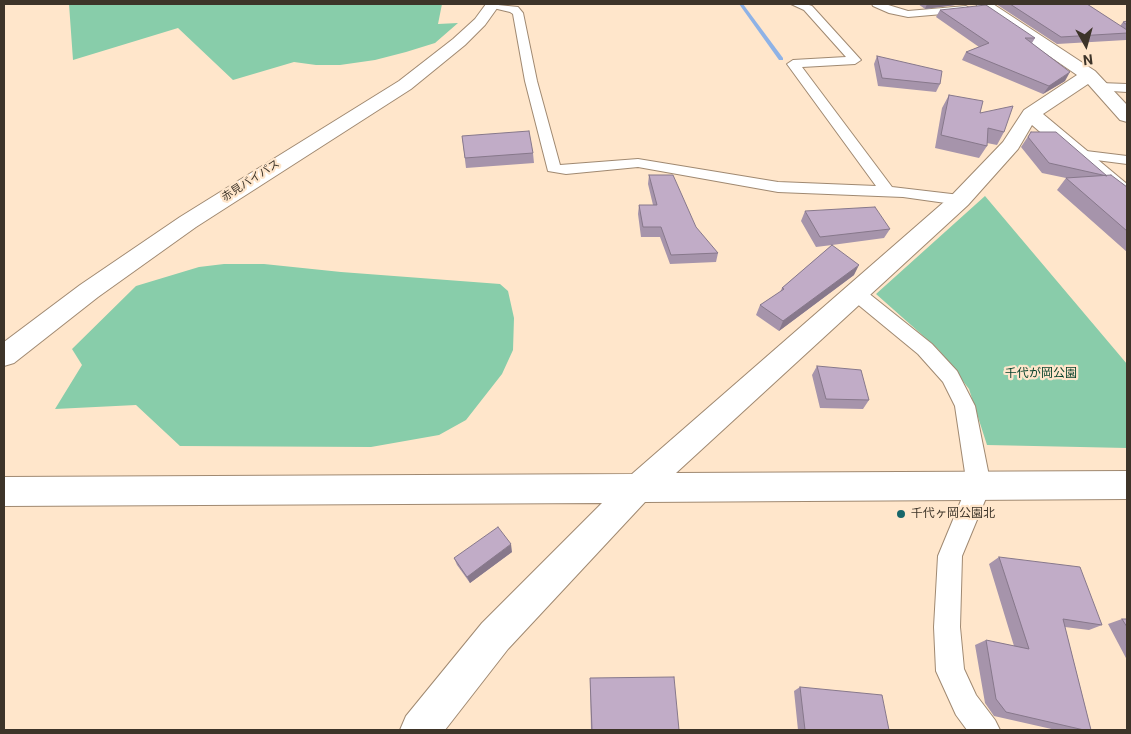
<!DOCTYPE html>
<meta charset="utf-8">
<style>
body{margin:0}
#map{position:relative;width:1131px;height:734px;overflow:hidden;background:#ffe6cb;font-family:Roboto,sans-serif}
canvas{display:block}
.frame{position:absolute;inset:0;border:5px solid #3d3429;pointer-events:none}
.north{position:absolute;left:1061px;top:20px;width:50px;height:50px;-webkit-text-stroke:4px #ffe6cb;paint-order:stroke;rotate:173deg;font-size:14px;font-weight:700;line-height:20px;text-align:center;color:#3d3429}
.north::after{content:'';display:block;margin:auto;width:18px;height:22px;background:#3d3429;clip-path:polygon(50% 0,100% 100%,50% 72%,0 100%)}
</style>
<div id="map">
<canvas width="1131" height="734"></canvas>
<div class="frame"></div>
<div class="north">N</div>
</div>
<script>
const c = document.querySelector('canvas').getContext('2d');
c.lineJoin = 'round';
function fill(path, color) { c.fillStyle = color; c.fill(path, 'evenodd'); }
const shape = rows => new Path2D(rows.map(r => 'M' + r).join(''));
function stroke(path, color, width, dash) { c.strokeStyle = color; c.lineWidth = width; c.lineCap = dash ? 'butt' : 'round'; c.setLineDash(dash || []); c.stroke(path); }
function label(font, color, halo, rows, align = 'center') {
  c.font = font + ' Roboto,"Noto Sans JP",sans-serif'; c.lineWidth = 4.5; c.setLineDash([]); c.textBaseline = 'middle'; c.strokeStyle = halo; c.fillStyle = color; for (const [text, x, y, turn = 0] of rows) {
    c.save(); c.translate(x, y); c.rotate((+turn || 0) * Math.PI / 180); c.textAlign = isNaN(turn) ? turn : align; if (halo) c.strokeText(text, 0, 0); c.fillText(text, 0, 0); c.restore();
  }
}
fill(shape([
 [985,196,1127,364,1127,448,987,445,969,389,938,349,876,294]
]), '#89ccaa');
fill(shape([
 [69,4,442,4,438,24,458,23,435,43,406,52,375,60,340,65,316,65,294,62,233,80,178,28,73,60],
 [224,264,264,264,341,272,500,284,508,291,514,318,513,350,502,374,466,420,439,435,371,447,180,446,136,405,55,409,82,365,72,349,136,286,199,267]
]), '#88cdaa');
fill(shape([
 [739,4,743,4,783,58,783,60,779,60,739,4]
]), '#8eb2e6');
const street = shape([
 [488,4,518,7,523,13,537,81,560,165,638,159,778,182,876,186,787,64,793,60,846,57,804,10,791,4,806,4,812,6,861,60,855,64,802,67,892,187,960,195,966,197,968,200,966,203,960,205,903,197,778,192,638,167,566,174,548,171,525,81,513,14,510,12,489,7,488,4],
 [872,4,885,4,908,11,966,6,971,9,966,12,908,17,889,13,873,6,872,4],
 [1100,83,1127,84,1127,92,1095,90,1094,87,1100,83],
 [1078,150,1127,156,1127,164,1073,157,1071,154,1073,151,1078,150],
 [856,287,862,288,932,344,957,371,975,406,991,486,962,556,960,627,964,669,976,695,995,720,1000,730,967,730,956,715,936,671,934,627,938,556,967,486,955,406,943,382,918,354,850,298,847,293,850,288,856,287]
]);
const secondary = shape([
 [486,4,500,4,485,25,465,45,411,89,196,227,98,297,14,363,4,366,4,342,80,285,180,217,399,81,453,39,475,19,486,4],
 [976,4,993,4,1095,71,1127,105,1127,122,1120,120,1088,84,1043,114,1127,184,1127,202,1119,200,1032,125,1018,149,968,205,676,473,1127,471,1127,499,645,502,508,649,445,730,400,730,406,716,482,623,602,503,4,506,4,477,632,474,952,195,1003,142,1024,110,1077,75,978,7,976,4]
]);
stroke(street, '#a08971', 2);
stroke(secondary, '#a08971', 2);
fill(street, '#fff');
fill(secondary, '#fff');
fill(shape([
 [918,4,963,4,925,9],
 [996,4,1087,4,1120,26,1123,22,1127,21,1127,39,1127,38,1126,40,1057,44],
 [940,10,1035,38,1032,43,1065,81,1043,94,962,60,966,52,979,47,936,17],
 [877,56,940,84,936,92,878,86,874,64],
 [949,95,980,113,1004,132,997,145,987,143,987,146,979,158,935,148,942,108],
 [1031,132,1127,187,1127,252,1057,190,1066,178,1042,173,1021,147],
 [462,136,533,153,534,163,466,168],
 [649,175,718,253,716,262,670,264,660,237,641,237,638,214,639,205,653,205,648,184],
 [805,211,890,229,884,238,832,245,854,275,779,331,756,315,760,305,780,292,782,288,832,245,816,247,801,221],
 [817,366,869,400,863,409,820,408,812,375],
 [512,552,470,583,457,565,454,558],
 [999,557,1102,625,1089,630,1065,627,1091,730,1056,730,994,716,985,703,975,645,986,640,1014,646,989,564],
 [1122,619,1127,619,1127,660,1108,624],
 [590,678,679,730,591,730,590,682],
 [800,687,889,730,798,730,794,691]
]), '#a694ab');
fill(shape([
 [927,4,963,4,925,9],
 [1070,72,1065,81,1043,94,1049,86],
 [859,265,854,275,779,331,783,321],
 [511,544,512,552,470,583,467,577]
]), '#87788b');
const building = shape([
 [1010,4,1087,4,1127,30,1127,33,1061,37,1010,4],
 [986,5,1035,38,1025,38,1070,72,1049,86,966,52,989,43,940,10,986,5],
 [1127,21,1127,25,1123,22,1127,21],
 [877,56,942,71,940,84,882,78,877,56],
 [949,95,983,101,980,113,1013,106,1004,132,988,128,987,146,941,135,949,95],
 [529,131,533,153,465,158,462,136,529,131],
 [1031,132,1056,132,1107,176,1049,163,1028,137,1031,132],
 [649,175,673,175,696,227,718,253,671,255,661,227,643,227,639,205,657,205,649,175],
 [1111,175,1127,187,1127,231,1066,178,1111,175],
 [875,207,890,229,820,237,805,211,875,207],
 [832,245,859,265,783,321,760,305,784,289,782,288,832,245],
 [817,366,861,370,869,400,826,399,817,366],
 [498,527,511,544,467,577,454,558,498,527],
 [999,557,1080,567,1102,625,1063,619,1091,730,1084,730,1006,712,996,699,986,640,1029,649,999,557],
 [1122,619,1127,619,1127,627,1122,619],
 [674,677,679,730,592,730,590,678,674,677],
 [800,687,882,695,889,730,805,730,800,687]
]);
fill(building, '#c1acc7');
stroke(building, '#87788b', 1);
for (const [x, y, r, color] of [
 [901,514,5,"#17666a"]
]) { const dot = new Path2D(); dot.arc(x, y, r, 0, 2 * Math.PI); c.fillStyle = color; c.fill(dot); stroke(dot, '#ffe6cb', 2); }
label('11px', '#3d3429', '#ffe6cb', [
 ["赤見バイパス",251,181,-33]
]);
label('12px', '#023e28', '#ffe6cb', [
 ["千代が岡公園",1041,374]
]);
label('12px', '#3d3429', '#ffe6cb', [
 ["千代ヶ岡公園北",911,514]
], 'left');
</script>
